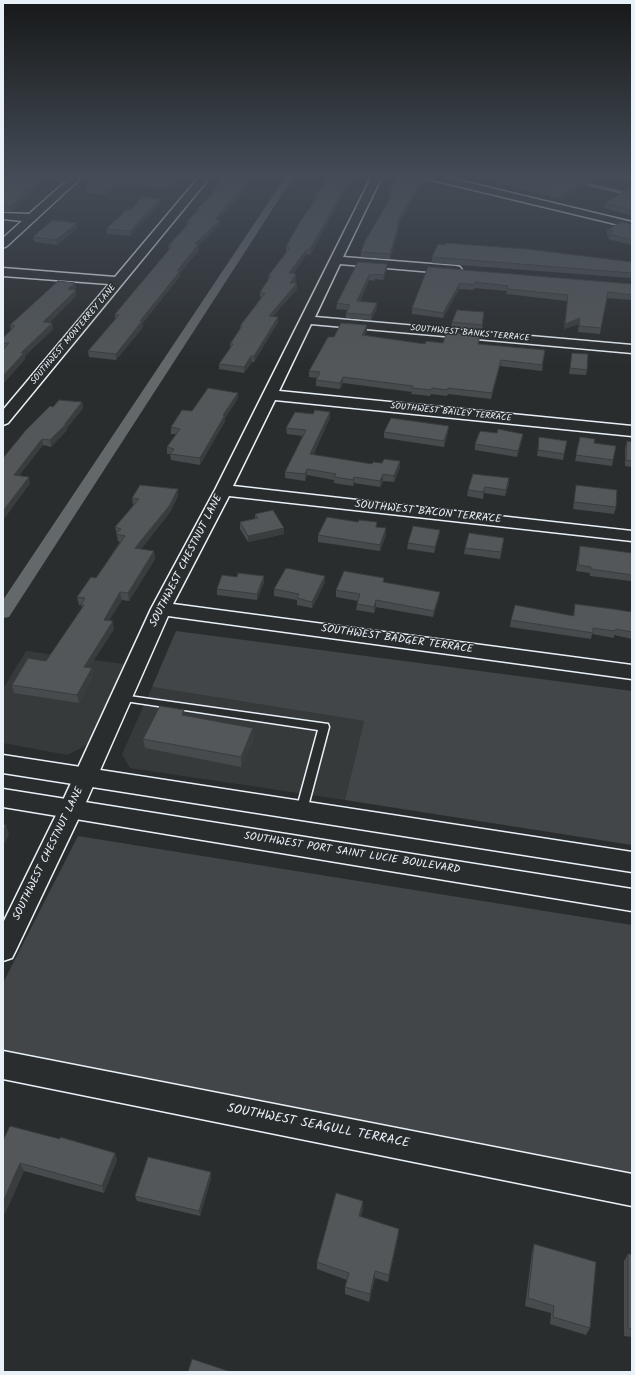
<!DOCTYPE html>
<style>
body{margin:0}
#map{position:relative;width:635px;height:1375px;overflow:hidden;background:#2a2d2e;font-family:Kalam,sans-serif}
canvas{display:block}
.frame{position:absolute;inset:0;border:4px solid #e8f1f8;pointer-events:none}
</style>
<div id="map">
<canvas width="635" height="1375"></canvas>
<div class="frame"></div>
</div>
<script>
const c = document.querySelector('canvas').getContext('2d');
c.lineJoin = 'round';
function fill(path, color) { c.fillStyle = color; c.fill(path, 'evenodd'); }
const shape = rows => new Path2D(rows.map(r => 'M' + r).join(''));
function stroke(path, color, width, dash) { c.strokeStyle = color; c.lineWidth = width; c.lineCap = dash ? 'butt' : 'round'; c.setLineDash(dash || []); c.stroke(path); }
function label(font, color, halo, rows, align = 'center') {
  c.font = font + ' Kalam,sans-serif'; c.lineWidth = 3; c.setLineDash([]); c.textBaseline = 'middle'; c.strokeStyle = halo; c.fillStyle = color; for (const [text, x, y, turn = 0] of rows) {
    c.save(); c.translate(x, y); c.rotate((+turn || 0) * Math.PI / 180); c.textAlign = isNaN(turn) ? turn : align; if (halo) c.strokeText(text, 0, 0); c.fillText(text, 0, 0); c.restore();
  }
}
fill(shape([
 [26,651,124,664,89,744,67,755,3,743,3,689],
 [152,687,364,721,345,800,130,768,122,754]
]), '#363a3b');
fill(shape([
 [176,631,632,691,632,845,345,800,364,721,152,687],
 [78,836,632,925,632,1180,3,1050,3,983]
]), '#424648');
stroke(shape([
 [582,183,632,195]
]), '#989fa3', 3);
fill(shape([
 [286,176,294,176,9,617,3,618,3,600,286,176]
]), '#63686b');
const lane = shape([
 [122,695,328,724,329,727,306,814,302,815,298,814,296,811,318,730,118,700,117,698,122,695]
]);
const street = shape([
 [72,176,83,176,7,246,3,248,3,238,22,221,3,219,3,213,29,214,72,176],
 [200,176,211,176,8,423,3,425,3,410,109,284,3,276,3,268,115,277,200,176],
 [372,176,382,176,343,257,456,266,460,267,462,270,460,273,456,274,340,264,315,317,632,345,632,353,311,324,279,391,632,426,632,436,275,400,233,486,632,531,632,541,229,496,173,604,632,665,632,679,168,616,83,809,16,950,12,958,3,961,3,923,59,809,151,609,215,490,372,176],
 [423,176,441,176,632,222,632,228,424,178,423,176],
 [3,1051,632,1174,632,1206,3,1079,3,1051]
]);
const primary = shape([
 [3,755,632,852,632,872,3,773,3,755],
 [3,789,632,889,632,911,3,807,3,789]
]);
stroke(lane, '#e8f1f8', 3);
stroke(street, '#e8f1f8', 3);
stroke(primary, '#e8f1f8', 3);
fill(lane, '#2a2d2e');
fill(street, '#2a2d2e');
fill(primary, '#2a2d2e');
fill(shape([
 [3,176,40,182,41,183,35,187,36,190,19,203,19,205,11,212,3,212],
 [98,176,184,176,172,189,119,185,107,195,86,193,85,188],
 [225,176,252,176,245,184,246,189,219,219,220,225,198,246,199,250,180,273,180,276,142,324,143,327,116,360,89,357,88,351,115,319,115,314,169,250,168,246,187,226,186,222,197,212,197,209,213,193,213,190,225,178],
 [329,176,355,176,355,178,340,197,340,201,310,255,307,254,293,274,296,274,296,280,294,283,297,289,273,316,278,317,278,322,254,362,252,362,244,373,219,369,219,364,230,348,230,344,240,329,240,326,262,298,260,297,260,292,268,280,268,276,286,252,286,247,314,202,314,197],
 [397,176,424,176,424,180,399,223,399,227,390,259,361,257,361,252,391,197,390,196,390,191],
 [468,176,608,176,606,177,602,176,561,199],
 [632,187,632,221,631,220,632,216,604,208,605,203],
 [160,203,130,236,107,234,106,229],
 [632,224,632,245,608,239,609,235,607,235,607,230],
 [77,228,57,245,34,242,33,237],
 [432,257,632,262,632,278,432,263],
 [358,262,387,269,383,280,375,279,374,281,369,280,360,301,377,303,377,308,371,320,346,318,346,313,348,310,336,309,337,303],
 [428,267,632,284,632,300,607,298,600,334,578,332,579,324,564,329,567,301,506,294,507,291,475,288,473,290,459,289,443,318,412,314,412,308],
 [75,283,76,288,74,290,76,290,76,296,49,323,52,323,53,329,25,356,25,359,3,384,3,350,4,348,3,348,3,338,11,330,10,325],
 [484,312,482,330,451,328,452,322],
 [367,331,364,335,425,344,443,343,479,344,545,350,542,371,500,366,491,399,448,394,447,396,431,394,430,396,411,394,412,392,343,383,340,389,316,386,316,380,317,378,309,377,309,371,334,337],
 [572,353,587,370,586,375,569,374],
 [238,398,225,418,225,421,200,465,171,460,170,454,167,454,167,447,176,434,171,434,171,427,192,411],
 [82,402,83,408,67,428,67,430,51,447,43,445,19,475,30,483,3,520,3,458,53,407],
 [330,412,330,418,313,455,372,464,400,461,400,467,394,482,383,481,380,487,354,483,353,486,334,483,334,480,307,475,305,481,285,478,285,472,303,436,287,434,286,428,313,414],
 [384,432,448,432,444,447,384,438],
 [539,437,567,441,563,460,537,456],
 [580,437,594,443,613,460,612,466,575,461],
 [522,440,517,457,475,450,475,444],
 [627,441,632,442,632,467,625,466,625,448],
 [473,474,509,484,505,496,484,493,483,499,467,496,468,490],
 [576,485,616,507,614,514,573,509],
 [178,496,170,512,141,549,154,551,155,559,129,601,122,600,109,620,114,629,89,667,92,668,93,675,79,703,14,693,12,685,46,661,82,608,81,605,79,605,77,597,96,578,120,542,118,541,115,527,134,505,133,505,132,498],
 [255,514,284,534,248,542,240,529,240,522,255,519],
 [377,527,386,528,386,535,380,551,318,542,318,535],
 [440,530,439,536,434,553,407,549,408,543],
 [503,545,500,559,464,554,465,548],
 [580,546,632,553,632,584,631,584,631,581,590,576,590,573,576,571],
 [264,576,264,582,257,600,217,595,217,589,237,577],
 [384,578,384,582,439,598,433,617,376,607,374,613,356,610,357,604,358,601,336,597,336,590],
 [325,582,312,608,297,605,297,600,274,596,274,589],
 [575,604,632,612,632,639,614,635,614,638,592,634,591,639,510,627,511,620,573,616],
 [185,715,253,728,254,738,241,767,145,748,143,739],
 [3,1140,115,1153,117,1160,104,1193,24,1171,5,1213,3,1213],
 [211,1178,200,1216,137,1201,135,1196],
 [363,1201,363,1209,361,1217,399,1229,398,1237,388,1282,375,1278,369,1302,345,1294,345,1287,347,1280,317,1269,317,1262],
 [534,1244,590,1328,586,1335,550,1324,551,1313,525,1306,532,1252],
 [628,1254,632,1254,632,1337,624,1336,624,1261]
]), '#474b4d');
fill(shape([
 [41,176,49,176,40,182,41,183,35,187,36,190,19,203,19,205,11,212,10,207,15,200,37,178],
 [179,176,184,176,172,189,171,184],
 [248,176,252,176,241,189,241,184],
 [353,176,355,176,355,178,340,197,340,201,310,255,310,249,338,196],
 [424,176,424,180,399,223,399,227,390,259,390,254,397,222],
 [595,176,602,176,561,199,562,194],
 [118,180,119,185,107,195,106,190],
 [245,184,246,189,216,223,220,220,220,225,198,246,199,250,180,273,180,276,142,324,143,327,116,360,116,354,177,271,195,244,215,219],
 [160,199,160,203,130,236,130,231],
 [77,223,77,228,57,245,56,240],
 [307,249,307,254,289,279,289,273],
 [387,264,387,269,383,280,384,275],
 [296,274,296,280,290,288,290,283],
 [369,275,369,280,357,306,357,301],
 [75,283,76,288,69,295,68,289],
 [297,283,297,289,269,321,269,316],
 [460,283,459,289,443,318,443,313],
 [76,290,76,296,44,328,43,322],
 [377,303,377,308,371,320,371,315],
 [278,317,278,322,254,362,254,356],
 [580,318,579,324,564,329,565,324],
 [52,323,53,329,25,356,25,359,3,384,3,376,21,353],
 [367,325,367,331,362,341,362,335],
 [251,356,252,362,244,373,244,367],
 [501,360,500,366,491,399,492,393],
 [343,377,343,383,340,389,340,383],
 [238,393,238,398,225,418,225,421,200,465,200,458,223,415],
 [82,402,83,408,67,428,67,430,51,447,50,440],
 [330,412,330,418,310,460,310,454],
 [449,426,448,432,444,447,444,441],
 [523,434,522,440,517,457,518,451],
 [42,439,43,445,15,481,14,475],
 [400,461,400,467,394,482,394,476],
 [307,469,307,475,305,481,305,474],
 [383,474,383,481,380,487,380,481],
 [29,477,30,483,3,520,3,511],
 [354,477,354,483,353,486,353,480],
 [509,478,509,484,505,496,506,490],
 [485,487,483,499,483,492],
 [178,489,178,496,170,512,136,556,135,548],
 [284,528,284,534,248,542,248,536],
 [386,528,386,535,380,551,380,545],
 [440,530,439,536,434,553,435,547],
 [154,551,155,559,129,601,128,593],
 [264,576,264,582,257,600,257,594],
 [325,576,325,582,312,608,312,602],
 [120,592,122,600,105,627,104,620],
 [440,592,439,598,433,617,434,611],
 [376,600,376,607,374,613,374,607],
 [113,621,114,629,85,674,84,667],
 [92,668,93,675,79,703,77,695],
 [184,710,186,720,182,715],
 [253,728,254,738,241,767,241,757],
 [6,825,9,835,3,846,3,831],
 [115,1153,117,1160,104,1193,102,1186],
 [20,1163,24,1171,5,1213,3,1210,3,1202],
 [211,1172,211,1178,200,1216,199,1211],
 [363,1201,363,1209,359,1225,359,1216],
 [399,1229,398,1237,388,1282,389,1275],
 [375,1271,375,1278,369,1302,370,1294]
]), '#3a3d3e');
const building = shape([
 [3,176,41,176,37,178,40,179,31,185,35,185,15,200,18,200,10,207,3,207,3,176],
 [98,176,179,176,171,184,118,180,106,190,85,188,98,176],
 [226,176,248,176,241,184,245,184,215,219,220,220,195,244,198,245,177,271,180,271,140,321,142,321,116,354,88,351,119,315,115,314,172,246,168,246,190,222,186,222,200,209,197,209,216,191,213,190,226,176],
 [329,176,353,176,338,196,340,196,310,249,307,249,289,273,296,274,290,283,297,283,269,316,278,317,254,356,251,356,244,367,219,364,233,344,230,344,242,326,240,326,265,293,260,292,271,276,268,276,290,248,286,247,300,221,317,198,314,197,329,176],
 [397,176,424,176,397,222,399,222,390,254,361,252,365,241,393,193,390,191,397,176],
 [488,176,595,176,562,194,488,176],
 [632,187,632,211,605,203,632,187],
 [142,197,160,199,130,231,106,229,125,211,131,209,142,197],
 [52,220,77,223,56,240,33,237,52,220],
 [621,222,632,224,632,240,609,234,613,231,607,230,621,222],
 [445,243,527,249,632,262,632,273,432,257,438,244,445,245,445,243],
 [358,262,387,264,384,275,375,274,374,275,369,275,357,301,377,303,371,315,346,313,350,305,337,303,358,262],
 [428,267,632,284,632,295,608,292,601,328,579,326,580,318,565,324,568,295,507,289,508,286,475,282,474,285,460,283,443,313,412,308,428,267],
 [58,281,75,283,68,289,76,290,43,322,52,323,21,353,24,353,3,376,3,350,9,343,3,343,3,338,15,326,10,325,58,281],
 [457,310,484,312,482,325,452,322,457,310],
 [341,323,367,325,362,335,425,344,426,341,443,343,447,332,480,335,478,344,545,350,542,365,501,360,492,393,448,388,448,390,432,388,431,390,412,388,413,386,343,377,340,383,316,380,320,372,309,371,328,337,334,337,341,323],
 [572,353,588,354,587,370,570,368,572,353],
 [208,388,238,393,223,415,225,415,200,458,170,454,174,449,167,447,180,429,171,427,182,410,192,411,208,388],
 [59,400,82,402,65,424,66,424,50,440,42,439,14,475,29,477,3,511,3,458,26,430,50,406,53,407,59,400],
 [315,410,330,412,310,454,372,464,373,462,382,463,384,459,400,461,394,476,383,474,380,481,354,477,353,480,334,477,336,474,307,469,305,474,285,472,306,430,286,428,295,412,313,414,315,410],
 [391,418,449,426,444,441,384,432,391,418],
 [498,429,523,434,518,451,475,444,480,431,497,433,498,429],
 [539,437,567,441,564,454,538,450,539,437],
 [580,437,595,439,594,443,616,446,613,460,576,455,580,437],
 [627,441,632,442,632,461,626,460,627,441],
 [473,474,509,478,506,490,485,487,483,492,468,490,473,474],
 [140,485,178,489,170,505,135,548,154,551,128,593,120,592,104,620,113,621,84,667,92,668,77,695,12,685,28,658,46,661,84,605,81,605,85,598,77,597,91,577,96,578,125,536,116,534,121,529,115,527,139,499,132,498,140,485],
 [576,485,617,490,616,507,574,502,576,485],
 [273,510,284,528,248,536,240,522,258,518,255,514,273,510],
 [327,517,358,522,359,520,377,522,376,527,386,528,380,545,318,535,327,517],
 [413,526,440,530,435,547,408,543,413,526],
 [469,533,504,538,501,552,465,548,469,533],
 [580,546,632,553,632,575,591,569,591,567,578,565,580,546],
 [286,568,325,576,312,602,297,598,299,594,274,589,286,568],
 [344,571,384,578,383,582,440,592,434,611,376,600,374,607,357,604,360,594,336,590,344,571],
 [238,573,264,576,257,594,217,589,222,575,237,577,238,573],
 [575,604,613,609,632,612,632,632,616,629,615,631,593,628,593,633,511,620,515,605,574,616,575,604],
 [160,706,184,710,182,715,253,728,241,757,143,739,160,706],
 [3,825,6,825,3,831,3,825],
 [10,1126,60,1139,60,1137,115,1153,102,1186,20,1163,3,1202,3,1140,10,1126],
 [148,1157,211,1172,199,1211,135,1196,148,1157],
 [336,1193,363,1201,359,1216,399,1229,389,1275,375,1271,370,1294,345,1287,349,1273,317,1262,336,1193],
 [534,1244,596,1262,590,1328,553,1317,554,1306,528,1298,534,1244],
 [628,1254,632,1254,632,1329,628,1328,628,1254],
 [192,1359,231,1372,188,1372,192,1359]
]);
fill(building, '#535759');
stroke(building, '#3a3d3e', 1);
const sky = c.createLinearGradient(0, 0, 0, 368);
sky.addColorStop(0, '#171919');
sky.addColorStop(0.48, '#444c57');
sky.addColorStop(1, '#444c5700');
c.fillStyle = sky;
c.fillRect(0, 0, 635, 368);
label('9px', '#e8f1f8', '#2a2d2e', [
 ["SOUTHWEST BANKS TERRACE",470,334,5],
 ["SOUTHWEST MONTERREY LANE",74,335,-50],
 ["SOUTHWEST BAILEY TERRACE",451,413,6]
]);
label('11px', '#e8f1f8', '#2a2d2e', [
 ["SOUTHWEST BACON TERRACE",428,513,6],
 ["SOUTHWEST CHESTNUT LANE",187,561,-63],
 ["SOUTHWEST BADGER TERRACE",397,640,8],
 ["SOUTHWEST CHESTNUT LANE",49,854,-64],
 ["SOUTHWEST PORT SAINT LUCIE BOULEVARD",352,854,9]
]);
label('13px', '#e8f1f8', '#2a2d2e', [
 ["SOUTHWEST SEAGULL TERRACE",318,1127,11]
]);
</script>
